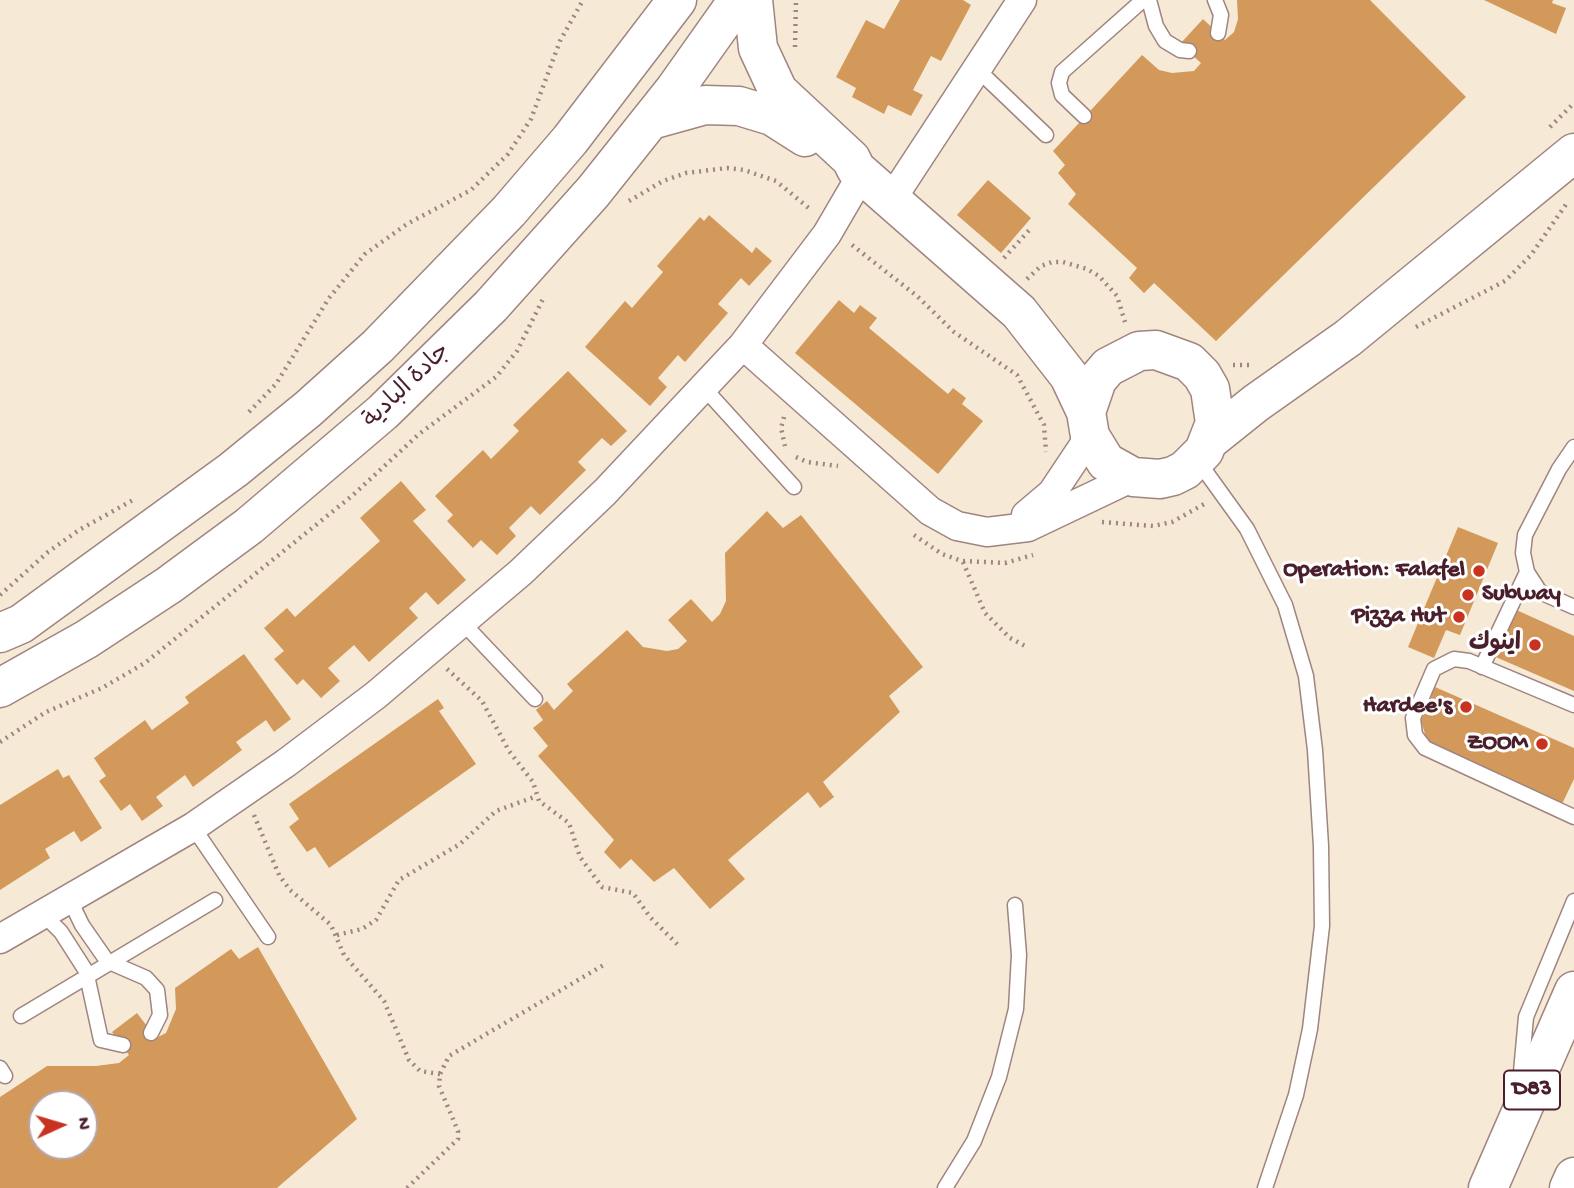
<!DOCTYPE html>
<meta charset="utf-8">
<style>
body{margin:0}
#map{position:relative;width:1574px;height:1188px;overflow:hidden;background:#f6ead6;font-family:"Gochi Hand",sans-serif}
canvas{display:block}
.north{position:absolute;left:28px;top:1090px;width:70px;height:70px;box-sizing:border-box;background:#fff;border:2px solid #b7a5aa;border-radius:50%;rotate:86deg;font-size:19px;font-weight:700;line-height:28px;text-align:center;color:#4a1f2b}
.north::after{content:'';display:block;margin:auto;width:24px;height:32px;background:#c8321e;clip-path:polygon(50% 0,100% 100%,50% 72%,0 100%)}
</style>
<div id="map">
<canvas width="1574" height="1188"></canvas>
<div class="north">N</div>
</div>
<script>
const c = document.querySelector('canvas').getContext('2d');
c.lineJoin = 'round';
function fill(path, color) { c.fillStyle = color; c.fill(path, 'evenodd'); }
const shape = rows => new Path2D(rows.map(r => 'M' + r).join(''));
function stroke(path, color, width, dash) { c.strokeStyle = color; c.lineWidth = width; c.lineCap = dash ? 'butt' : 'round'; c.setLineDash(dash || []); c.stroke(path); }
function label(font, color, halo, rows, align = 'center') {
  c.font = font + ' "Gochi Hand","Playpen Sans Arabic",sans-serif'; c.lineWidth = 6; c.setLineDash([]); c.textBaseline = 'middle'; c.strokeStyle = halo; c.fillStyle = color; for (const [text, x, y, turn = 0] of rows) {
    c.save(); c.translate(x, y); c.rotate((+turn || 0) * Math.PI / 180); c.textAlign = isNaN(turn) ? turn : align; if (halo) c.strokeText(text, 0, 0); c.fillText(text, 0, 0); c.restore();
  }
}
fill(shape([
 [900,0,963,0,971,5,941,61,931,56,913,90,923,95,911,116,888,105,884,114,852,97,856,88,836,77,866,20,884,29],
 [1237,0,1370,0,1466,97,1216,341,1154,283,1144,293,1129,278,1137,268,1068,204,1076,194,1058,173,1065,165,1053,151,1142,55,1159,70,1172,73,1194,71,1201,63,1180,44,1203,19,1225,40,1234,32,1238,19],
 [1484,0,1553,0,1552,3,1566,8,1556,34],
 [988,180,1031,218,1001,253,957,215],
 [709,215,752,253,756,247,772,261,749,286,741,278,718,304,728,313,685,362,678,355,658,378,667,387,650,406,585,347,625,301,632,308,663,272,657,266,700,217,704,221],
 [839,300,854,313,860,305,877,318,869,328,948,394,953,388,966,398,962,404,983,421,938,474,795,353],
 [568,371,627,431,611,446,602,438,578,462,586,470,540,515,531,506,509,528,516,536,497,555,481,540,473,548,447,521,453,515,435,496,483,450,491,459,519,431,513,425],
 [401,481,426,510,413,521,466,580,438,605,426,592,409,608,418,618,369,662,354,645,328,668,340,681,321,698,303,679,297,685,274,659,284,651,264,628,287,608,295,617,380,541,360,518],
 [767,511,783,528,801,515,923,667,889,696,900,712,823,782,834,797,820,808,808,792,728,860,745,879,710,909,674,868,654,882,631,859,620,869,604,852,614,840,538,756,548,746,533,728,543,720,536,710,547,701,554,710,573,691,567,684,627,630,643,647,667,651,678,649,687,641,668,620,691,599,712,622,720,614,726,601,725,553],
 [1458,527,1498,543,1460,635,1446,630,1434,658,1408,647],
 [1512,608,1574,636,1574,691,1491,655],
 [244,654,291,719,274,732,266,720,236,742,242,750,193,787,185,775,156,797,163,806,142,821,130,804,121,811,99,781,106,776,94,758,145,720,152,730,189,703,185,697],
 [1435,687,1574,748,1574,779,1562,804,1429,747,1421,721],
 [438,699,444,708,439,711,476,764,329,868,315,847,307,852,289,827,299,819,289,804],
 [58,769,63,778,69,775,102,828,81,842,74,831,45,849,50,858,0,890,0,805],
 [258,947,357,1119,277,1188,0,1188,0,1097,47,1066,96,1066,119,1063,129,1055,112,1032,137,1013,156,1038,166,1033,176,1009,175,988,231,949,239,959],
 [42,1104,84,1104,84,1146,42,1146]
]), '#d3995a');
const lane = shape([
 [1149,0,1156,26,1165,41,1180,50,1189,51],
 [1215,0,1221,15,1218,33],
 [976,68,1046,135],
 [1084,116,1062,95,1059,83,1062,72,1143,0],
 [704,388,794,487],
 [1574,447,1559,469,1525,535,1523,553,1527,572,1540,592,1574,607],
 [1198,461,1247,529,1285,605,1306,676,1315,750,1321,846,1322,926,1310,1029,1296,1095,1265,1188],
 [463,623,535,699],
 [1482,667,1527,572],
 [1574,705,1469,661,1454,659,1434,669,1413,718,1415,735,1425,748,1574,817],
 [193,827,268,937],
 [70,900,82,925,107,961,146,978,157,990,160,1015,151,1033],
 [44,915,61,932,86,971,101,1040,123,1045],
 [21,1016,215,900],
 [0,1068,5,1076],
 [1520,1083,1526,1017,1574,901],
 [945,1188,974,1141,999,1077,1016,1009,1019,955,1015,905]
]);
const street = shape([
 [891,200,1022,0],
 [743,345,930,511,957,526,987,532,1028,527,1133,477],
 [1026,515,1052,493,1090,436],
 [0,939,193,827,286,763,376,695,521,572,605,492,743,345,827,234,862,174]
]);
const secondary = shape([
 [753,0,758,48,778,91,851,159,856,169,1019,312,1069,376,1086,412,1090,436,1106,462,1133,477,1160,479,1173,476,1185,470,1204,451,1215,423,1210,389,1202,375,1189,362,1156,350,1139,351,1108,367,1097,380,1086,412],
 [651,120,705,105,739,106,772,116,805,137],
 [1211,439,1256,403,1348,338,1574,153],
 [0,633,21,624,233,470,308,409,378,346,509,211,570,140,677,0],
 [0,688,87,639,169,585,249,526,383,412,491,306,593,192,675,89,738,0]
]);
const highway = shape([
 [1488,1188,1574,991],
 [1569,1188,1574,1177]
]);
stroke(lane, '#a08480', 17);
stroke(street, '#a08480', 31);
stroke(secondary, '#a08480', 41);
stroke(highway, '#a08480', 41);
stroke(shape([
 [795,47,796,0],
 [1550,127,1574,103],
 [629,201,663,181,686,173,727,168,744,170,776,181,810,209],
 [852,245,917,296,954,332,1017,375,1044,425,1046,452],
 [1004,258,1032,227],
 [1027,279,1041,266,1052,262,1063,262,1087,269,1099,276,1117,296,1125,322],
 [1416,327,1505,281,1531,255,1567,203],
 [1233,365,1253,365],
 [249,412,276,384,329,298,365,254,407,224,471,190,508,154,531,119,560,41,583,0],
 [784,417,781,428,785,446],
 [796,457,807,462,838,466],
 [1102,522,1153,526,1172,522,1206,503],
 [914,535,942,554,962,561,1005,563,1033,555],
 [963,562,985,613,1010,638,1025,646],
 [0,595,48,552,79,530,133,500],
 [447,669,482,701,509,751,533,782,539,801,569,823,580,857,602,887,633,893,650,917,679,946],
 [0,742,46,712,102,688,145,663,353,495,419,434,496,377,517,351,543,299],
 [254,815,279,875,290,890,331,925,344,955,384,1001,409,1060,420,1071,440,1074],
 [337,935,362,929,376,920,399,880,460,844,496,811,537,796],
 [407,1188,458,1139,458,1131,439,1086,440,1074,449,1056,607,963]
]), '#a08480', 4.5, [2, 5]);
stroke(lane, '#fff', 14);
stroke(street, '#fff', 28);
stroke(secondary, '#fff', 38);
stroke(highway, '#fff', 38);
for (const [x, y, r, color] of [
 [1479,571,7,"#c8321e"],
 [1468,595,7,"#c8321e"],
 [1459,617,7,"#c8321e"],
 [1535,645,7,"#c8321e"],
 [1466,707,7,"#c8321e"],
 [1542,744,7,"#c8321e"]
]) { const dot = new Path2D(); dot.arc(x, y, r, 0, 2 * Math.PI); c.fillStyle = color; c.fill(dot); stroke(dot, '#fff', 2.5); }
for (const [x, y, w] of [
 [1532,1090,56]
]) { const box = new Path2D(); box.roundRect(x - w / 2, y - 19.5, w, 39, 5); c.fillStyle = '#fff'; c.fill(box); stroke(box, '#4a1f2b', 2); }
label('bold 23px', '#4a1f2b', null, [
 ["D83",1532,1090]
]);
label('24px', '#4a1f2b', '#fff', [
 ["جادة البادية",408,387,-44]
]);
label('bold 24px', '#4a1f2b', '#fff', [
 ["Operation: Falafel",1465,571],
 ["Subway",1482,595,"left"],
 ["Pizza Hut",1445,617],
 ["اينوك",1521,645],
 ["Hardee's",1452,707],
 ["ZOOM",1528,744]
], 'right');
</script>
